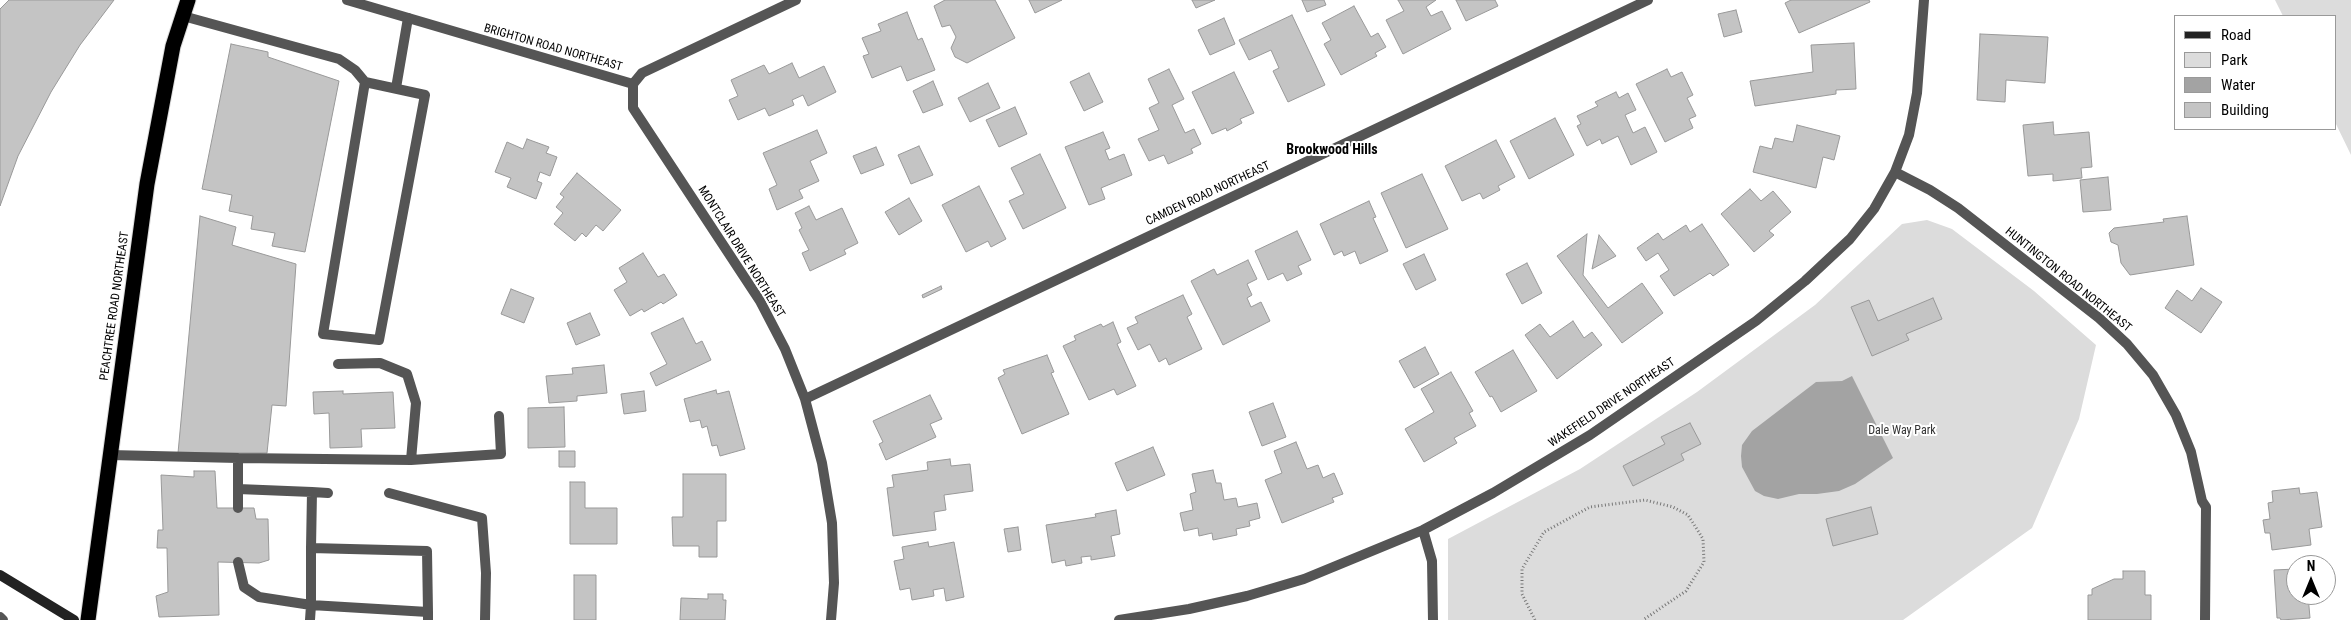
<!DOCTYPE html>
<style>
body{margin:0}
#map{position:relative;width:2351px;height:620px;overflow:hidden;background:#fff;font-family:"Roboto Condensed",sans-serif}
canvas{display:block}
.legend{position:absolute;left:2174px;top:15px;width:162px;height:115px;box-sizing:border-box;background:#fff;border:1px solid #999;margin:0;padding:6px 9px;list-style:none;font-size:15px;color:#000}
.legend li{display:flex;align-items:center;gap:10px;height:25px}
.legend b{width:25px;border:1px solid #999}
.north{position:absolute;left:2286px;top:555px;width:50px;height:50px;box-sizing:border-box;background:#fff;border:1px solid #999;border-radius:50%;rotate:0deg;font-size:14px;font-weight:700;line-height:20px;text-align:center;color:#000}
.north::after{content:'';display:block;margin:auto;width:18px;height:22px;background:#000;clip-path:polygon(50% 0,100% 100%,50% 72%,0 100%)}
</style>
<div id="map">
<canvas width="2351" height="620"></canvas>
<ul class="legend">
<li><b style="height:6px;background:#222"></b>Road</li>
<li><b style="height:14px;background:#dcdcdc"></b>Park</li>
<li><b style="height:14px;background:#a3a3a3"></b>Water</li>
<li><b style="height:14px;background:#c4c4c4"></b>Building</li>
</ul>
<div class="north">N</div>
</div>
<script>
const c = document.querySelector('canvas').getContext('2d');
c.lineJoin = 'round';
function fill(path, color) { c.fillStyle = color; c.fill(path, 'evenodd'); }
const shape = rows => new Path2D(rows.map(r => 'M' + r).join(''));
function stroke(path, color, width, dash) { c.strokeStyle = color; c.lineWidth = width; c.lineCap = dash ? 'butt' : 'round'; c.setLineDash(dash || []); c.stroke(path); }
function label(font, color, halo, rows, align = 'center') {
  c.font = font + ' "Roboto Condensed",sans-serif'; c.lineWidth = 4; c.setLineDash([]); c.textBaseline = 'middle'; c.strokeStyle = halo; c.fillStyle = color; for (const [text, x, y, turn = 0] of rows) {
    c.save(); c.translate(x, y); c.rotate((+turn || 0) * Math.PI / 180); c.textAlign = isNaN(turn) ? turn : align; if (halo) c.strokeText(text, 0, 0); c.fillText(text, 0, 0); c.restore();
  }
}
fill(shape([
 [2275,0,2351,0,2351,155,2335,122,2335,16,2283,16],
 [1927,220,1952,229,2034,291,2096,345,2079,419,2032,528,1903,620,1448,620,1448,539,1580,469,1697,392,1815,305,1902,224]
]), '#dcdcdc');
fill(shape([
 [1852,376,1893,458,1855,484,1839,491,1817,494,1799,494,1778,499,1764,496,1755,491,1742,467,1741,456,1742,445,1752,431,1816,382,1842,381]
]), '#a3a3a3');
const building = shape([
 [9,0,114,0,80,45,51,92,18,156,0,206,0,9,9,0],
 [945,0,995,0,1015,38,967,63,955,57,951,48,956,37,950,25,942,27,934,6,945,0],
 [1029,0,1062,0,1035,13,1029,0],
 [1192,0,1215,0,1196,8,1192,0],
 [1302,0,1324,0,1326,5,1307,12,1302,0],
 [1398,0,1436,0,1426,7,1431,16,1442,11,1451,29,1403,54,1386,20,1404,11,1398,0],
 [1456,0,1495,0,1498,6,1466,21,1456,0],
 [1791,0,1869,0,1870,2,1799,33,1785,3,1791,0],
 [1354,6,1371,37,1378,33,1386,47,1375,53,1377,56,1341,75,1324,44,1331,40,1322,23,1354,6],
 [1736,10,1742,32,1724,37,1718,14,1736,10],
 [907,12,918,40,922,38,935,70,907,81,901,66,872,78,863,56,869,54,862,38,881,31,878,24,907,12],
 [1292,15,1325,85,1288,102,1273,71,1279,68,1271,50,1249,60,1239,40,1292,15],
 [1224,18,1235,44,1210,55,1198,30,1224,18],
 [1980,34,2048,37,2045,83,2006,80,2005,102,1977,100,1980,34],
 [1854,43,1856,89,1836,90,1836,94,1755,106,1750,81,1813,72,1811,45,1854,43],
 [231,44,268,52,268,57,339,81,305,252,272,246,275,233,251,229,253,216,229,211,232,195,202,189,231,44],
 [792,63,799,78,824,66,836,92,808,106,803,95,792,100,794,105,769,116,765,108,738,120,729,100,738,96,731,80,764,65,769,74,792,63],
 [1169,69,1184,99,1172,105,1185,133,1194,129,1201,144,1191,149,1193,153,1168,164,1164,155,1149,161,1138,139,1159,130,1149,108,1159,103,1148,79,1169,69],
 [1667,69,1671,77,1682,72,1693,95,1687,98,1696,116,1689,119,1693,128,1665,142,1636,84,1667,69],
 [1234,72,1254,113,1240,119,1242,123,1227,131,1226,128,1212,134,1192,92,1234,72],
 [1089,73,1103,102,1084,111,1070,82,1089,73],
 [933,81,943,105,923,113,913,91,933,81],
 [988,83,1000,108,970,122,958,98,988,83],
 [1616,92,1619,98,1628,93,1636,110,1625,115,1633,133,1645,127,1657,152,1631,165,1618,136,1602,144,1600,139,1587,146,1577,126,1581,124,1577,116,1598,106,1595,102,1616,92],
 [1015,107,1027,134,999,147,986,120,1015,107],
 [1555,118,1574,155,1529,179,1510,141,1555,118],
 [2053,122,2054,135,2089,132,2092,167,2081,168,2082,178,2053,181,2053,174,2028,176,2023,125,2053,122],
 [1797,125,1840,136,1834,160,1823,157,1816,188,1753,172,1760,146,1772,149,1775,138,1793,142,1797,125],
 [817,130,827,153,810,161,819,181,799,190,803,198,777,210,769,189,777,185,763,153,817,130],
 [1103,132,1110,148,1105,150,1109,160,1124,154,1132,175,1101,188,1105,199,1089,205,1065,147,1103,132],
 [527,139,549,147,546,153,557,157,550,176,540,172,537,181,542,183,536,199,507,187,511,178,495,172,507,142,523,149,527,139],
 [1496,140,1515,177,1498,186,1500,190,1483,199,1480,193,1462,201,1445,166,1496,140],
 [919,146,933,175,911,184,898,155,919,146],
 [876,147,884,165,861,174,853,156,876,147],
 [1040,154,1066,208,1023,229,1009,201,1024,194,1011,168,1040,154],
 [577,173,621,210,603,231,596,225,586,237,582,233,575,241,554,224,563,213,556,207,564,197,560,194,577,173],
 [1422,174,1448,229,1406,248,1381,193,1422,174],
 [2108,177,2111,210,2083,212,2080,180,2108,177],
 [979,186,1006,239,991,247,988,241,966,252,942,205,979,186],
 [1750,189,1761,201,1773,191,1791,212,1769,231,1774,235,1754,252,1721,214,1750,189],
 [909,198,922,221,899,235,885,212,909,198],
 [1369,201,1376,217,1373,218,1388,251,1360,264,1355,251,1344,256,1342,251,1334,255,1320,224,1369,201],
 [809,206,816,220,842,208,858,243,844,250,846,254,810,271,802,253,809,250,799,230,802,228,795,213,809,206],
 [200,216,236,227,232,245,296,264,286,406,272,405,267,453,178,453,200,216],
 [2187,216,2194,265,2130,275,2121,263,2118,245,2111,242,2109,233,2114,228,2164,222,2163,219,2187,216],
 [1702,224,1729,265,1713,276,1710,273,1674,296,1660,276,1669,270,1658,253,1646,261,1637,248,1658,233,1663,240,1686,225,1690,232,1702,224],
 [1297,231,1311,260,1298,266,1302,274,1287,281,1283,273,1268,280,1255,251,1297,231],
 [1587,234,1583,275,1608,308,1642,283,1663,313,1622,343,1557,256,1587,234],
 [1599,235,1616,256,1592,269,1599,235],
 [643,253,658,277,664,274,677,295,663,304,661,302,644,312,642,309,630,316,614,290,627,282,619,268,643,253],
 [1424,254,1436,280,1416,290,1403,264,1424,254],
 [1248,260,1257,279,1247,284,1252,295,1247,298,1251,307,1261,302,1270,321,1223,345,1191,281,1214,269,1217,275,1248,260],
 [1527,263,1542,293,1522,304,1506,274,1527,263],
 [941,286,942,289,923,298,922,295,941,286],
 [2201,288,2222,302,2201,333,2165,308,2177,290,2192,301,2201,288],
 [511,289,534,298,524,323,501,314,511,289],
 [1183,295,1192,314,1187,317,1202,349,1169,365,1166,358,1159,362,1150,344,1138,350,1127,328,1138,323,1135,317,1183,295],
 [1933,298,1942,319,1906,334,1909,340,1872,356,1851,307,1869,300,1878,321,1933,298],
 [590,313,600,335,576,345,567,323,590,313],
 [683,318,696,344,702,341,711,360,656,386,650,373,667,364,651,333,683,318],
 [1573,321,1584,338,1592,332,1602,345,1557,379,1525,335,1540,324,1550,337,1573,321],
 [1113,322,1121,342,1117,344,1136,386,1117,395,1114,389,1089,400,1063,346,1076,340,1074,336,1101,324,1103,327,1113,322],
 [1425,347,1439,374,1414,388,1399,361,1425,347],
 [1513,350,1537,391,1501,412,1492,396,1490,397,1475,372,1513,350],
 [1047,355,1054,372,1051,373,1069,414,1022,434,998,378,1005,374,1003,370,1047,355],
 [604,365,607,393,577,396,577,401,549,403,546,376,573,374,572,368,604,365],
 [1451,372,1473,411,1469,413,1476,426,1454,438,1457,443,1424,462,1405,429,1434,412,1421,389,1451,372],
 [716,390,717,394,729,391,745,449,720,456,717,445,712,446,707,426,702,428,700,420,690,422,684,399,716,390],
 [343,391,343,394,393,392,395,428,361,429,362,447,330,448,329,413,314,414,313,392,343,391],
 [644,391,646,411,624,414,621,394,644,391],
 [930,395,942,419,930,424,936,437,886,460,879,444,883,442,873,421,930,395],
 [1273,403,1286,437,1262,446,1249,412,1273,403],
 [564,407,565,447,528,448,528,408,564,407],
 [1690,423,1701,444,1681,454,1684,460,1633,486,1623,466,1665,444,1661,437,1690,423],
 [1296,442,1307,469,1318,465,1323,478,1334,473,1343,494,1332,498,1334,502,1282,523,1265,480,1282,473,1274,451,1296,442],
 [1153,447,1165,475,1127,491,1115,463,1153,447],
 [559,451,575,451,575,467,559,467,559,451],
 [950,459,951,466,970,464,973,491,944,495,946,510,934,512,936,530,893,536,887,488,894,487,892,475,928,470,927,462,950,459],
 [1213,470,1216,483,1221,483,1224,500,1236,498,1238,507,1257,503,1260,518,1249,521,1250,526,1236,529,1237,535,1213,540,1212,533,1199,536,1198,528,1184,531,1180,513,1193,510,1190,494,1196,492,1192,474,1213,470],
 [194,471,215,471,217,508,254,508,256,519,268,519,269,560,259,563,218,562,219,615,159,617,156,596,168,592,167,548,157,548,158,530,163,530,161,475,194,477,194,471],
 [683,474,726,474,726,521,717,521,717,557,699,557,699,546,673,546,672,517,683,517,683,474],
 [570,482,585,482,585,508,617,508,617,544,570,544,570,482],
 [2299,488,2300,494,2317,492,2322,527,2309,529,2311,545,2272,550,2270,533,2265,533,2263,520,2270,519,2268,503,2273,502,2272,491,2299,488],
 [1871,507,1878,534,1833,546,1826,519,1871,507],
 [1116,510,1120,534,1111,536,1115,556,1091,560,1091,556,1081,557,1082,563,1066,566,1065,560,1052,563,1046,525,1096,517,1095,514,1116,510],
 [1018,527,1021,550,1008,552,1004,529,1018,527],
 [928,542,929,547,954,542,964,597,946,601,944,588,933,590,934,596,912,600,910,588,900,590,894,561,904,559,902,547,928,542],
 [2296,569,2296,595,2308,595,2310,618,2281,620,2280,618,2277,618,2274,570,2296,569],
 [2123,571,2145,571,2145,595,2151,595,2151,620,2088,620,2088,595,2092,595,2092,589,2114,579,2123,579,2123,571],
 [574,575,596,575,596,620,574,620,574,575],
 [708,594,723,594,723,600,726,600,725,620,680,620,681,598,708,599,708,594]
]);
fill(building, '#c4c4c4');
stroke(building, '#999', 1);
const highway = shape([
 [88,620,147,184,173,46,188,0]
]);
stroke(highway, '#dbdbdb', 17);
stroke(shape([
 [1535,620,1522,594,1522,569,1544,532,1590,507,1645,500,1673,507,1688,515,1703,539,1704,562,1686,591,1643,620]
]), '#777', 3, [1, 2.5]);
stroke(shape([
 [183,16,339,59,355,70,365,82],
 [365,82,425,95,379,340,323,334,365,82],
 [396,88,408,18],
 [338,364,380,363,407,374,416,403,411,460],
 [110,455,238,458,238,508],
 [238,458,411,460,501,454,499,416],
 [238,489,312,492],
 [389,493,482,518,486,573,485,620],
 [311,548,312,492,328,493],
 [238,562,244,587,259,597,311,605,310,620],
 [428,612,311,605,311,548,427,551,428,612,428,620],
 [0,617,3,620]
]), '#555', 10);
stroke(shape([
 [347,0,633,84,642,73,796,0],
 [633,84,633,108,760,301,785,349,805,399,822,463,832,523,834,583,831,620],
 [1895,172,1930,190,1958,208,2099,318,2127,344,2153,375,2176,415,2191,452,2202,501,2206,507,2205,620],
 [805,399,1648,0],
 [1423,530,1432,561,1433,620],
 [1119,620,1189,609,1247,596,1304,579,1423,530,1493,493,1590,435,1756,321,1805,281,1850,239,1874,209,1895,172,1909,135,1917,93,1924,0]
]), '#555', 10);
stroke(shape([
 [0,575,74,620]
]), '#222', 10);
stroke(highway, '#000', 15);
label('12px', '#000', '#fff', [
 ["BRIGHTON ROAD NORTHEAST",553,48,16],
 ["CAMDEN ROAD NORTHEAST",1208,194,-25],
 ["MONTCLAIR DRIVE NORTHEAST",741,252,58],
 ["HUNTINGTON ROAD NORTHEAST",2068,280,39],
 ["PEACHTREE ROAD NORTHEAST",115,306,-82],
 ["WAKEFIELD DRIVE NORTHEAST",1612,403,-34]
]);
label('12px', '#333', '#fff', [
 ["Dale Way Park",1902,431]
]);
label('bold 14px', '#000', '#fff', [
 ["Brookwood Hills",1332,150]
]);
</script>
